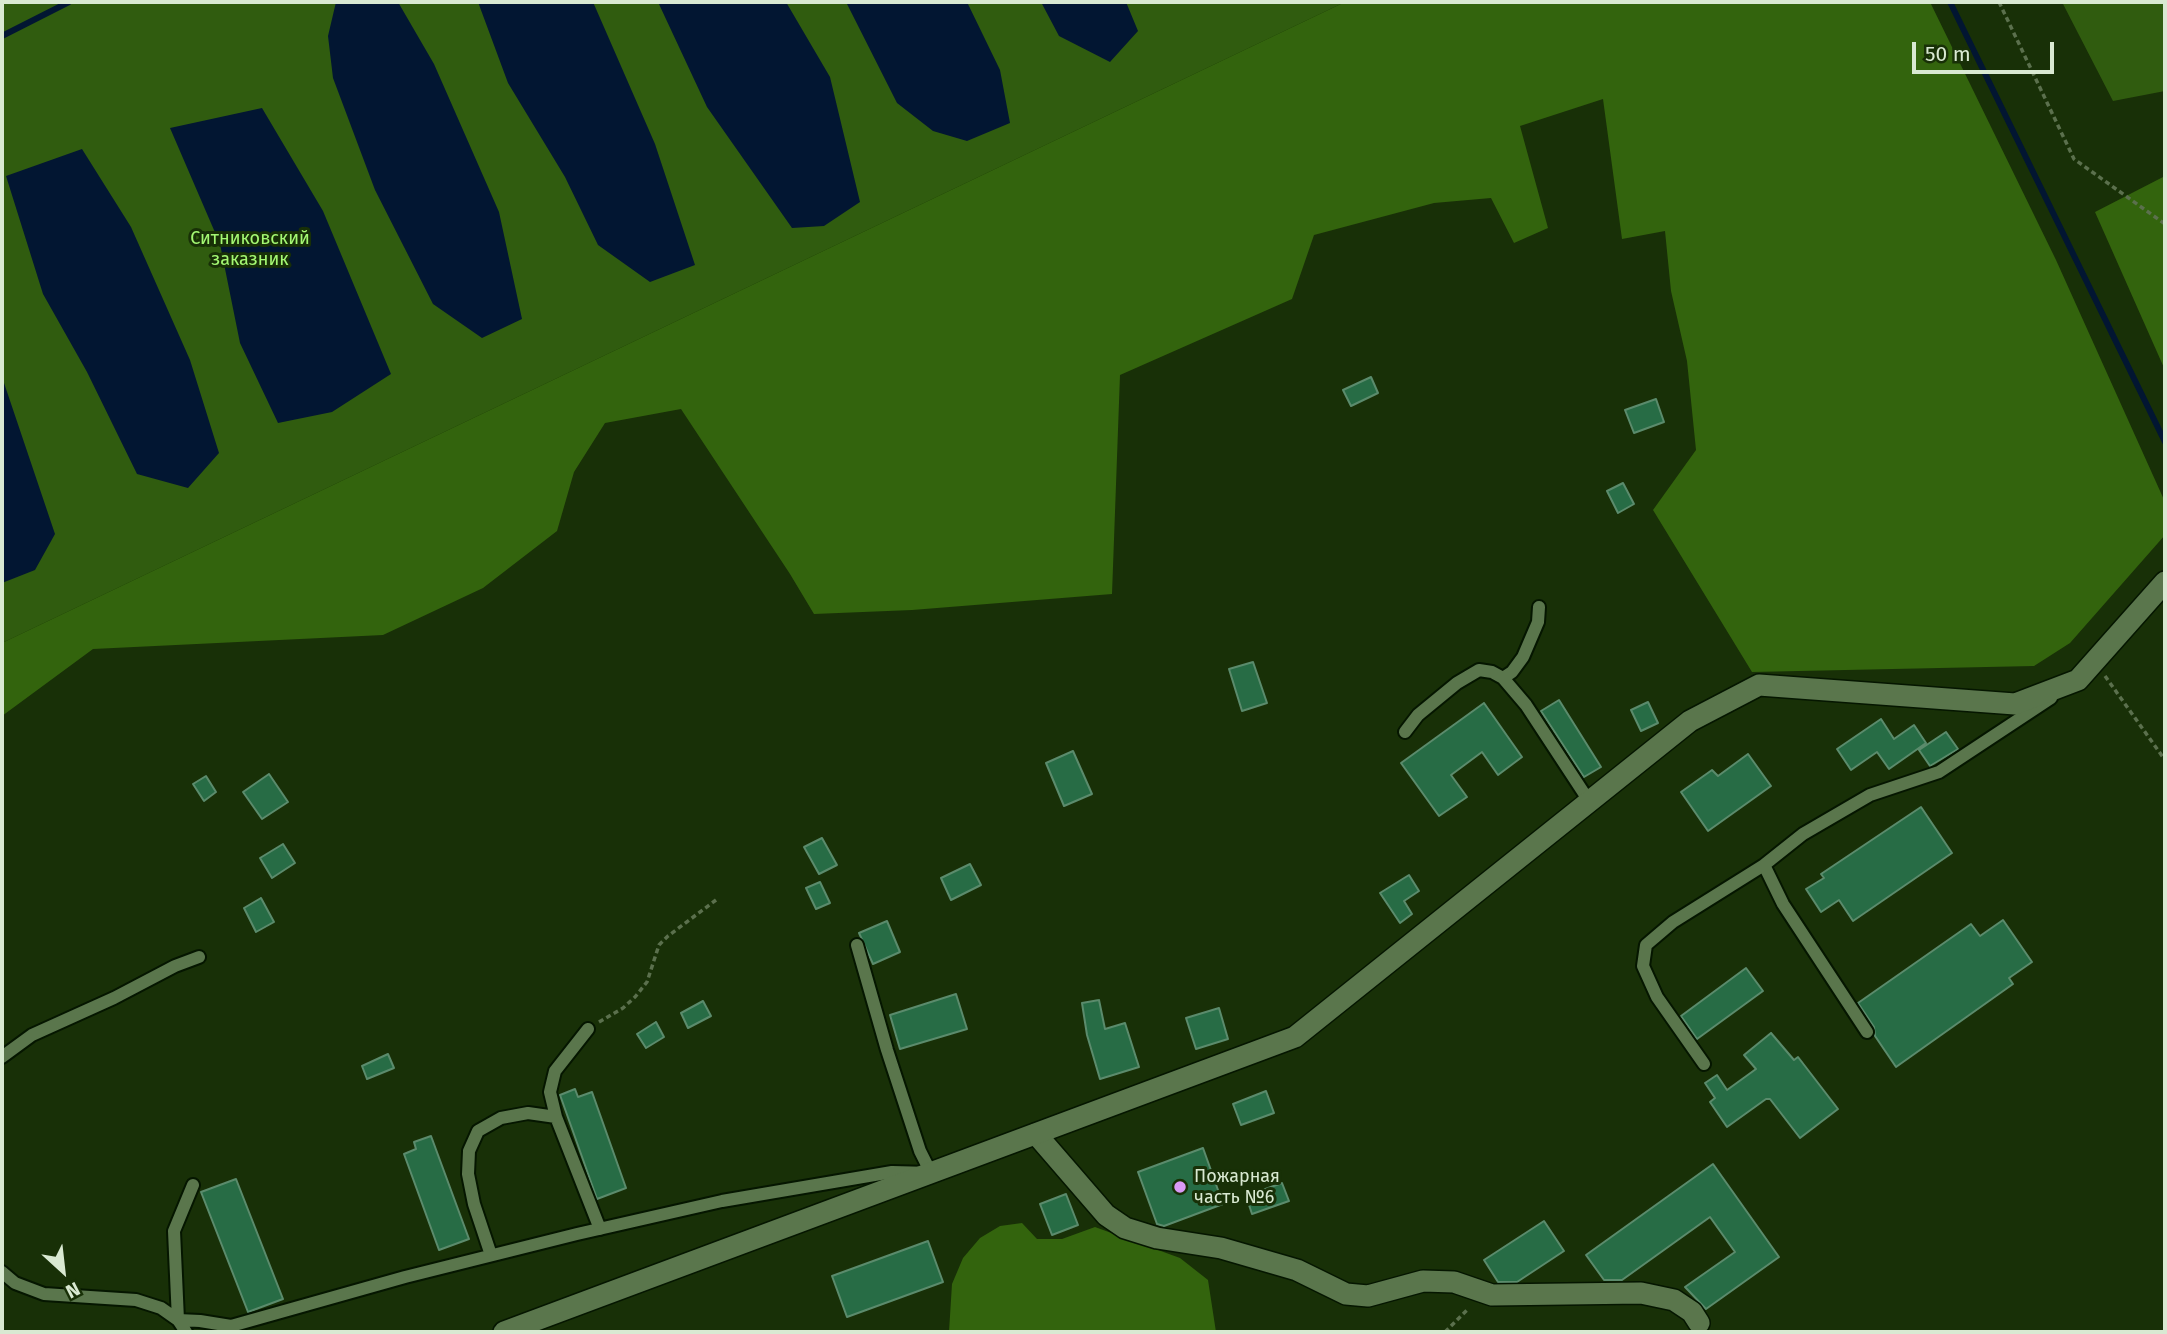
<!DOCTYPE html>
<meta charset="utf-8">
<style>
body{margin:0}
#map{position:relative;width:2167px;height:1334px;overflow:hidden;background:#183007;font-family:"Fira Sans",sans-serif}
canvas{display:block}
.frame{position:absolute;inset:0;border:4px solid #d9e9d2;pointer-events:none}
.north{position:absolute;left:28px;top:1236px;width:70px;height:70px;-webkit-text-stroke:5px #183007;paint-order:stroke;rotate:153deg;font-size:19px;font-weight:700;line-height:28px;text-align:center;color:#d9e9d2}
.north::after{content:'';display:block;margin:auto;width:24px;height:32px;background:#d9e9d2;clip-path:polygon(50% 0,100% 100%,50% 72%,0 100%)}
.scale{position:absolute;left:1912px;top:42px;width:142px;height:32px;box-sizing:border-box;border:4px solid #d9e9d2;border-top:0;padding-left:9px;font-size:21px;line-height:24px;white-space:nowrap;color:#d9e9d2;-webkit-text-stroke:5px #183007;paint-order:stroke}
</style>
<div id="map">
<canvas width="2167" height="1334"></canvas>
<div class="frame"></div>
<div class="north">N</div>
<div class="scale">50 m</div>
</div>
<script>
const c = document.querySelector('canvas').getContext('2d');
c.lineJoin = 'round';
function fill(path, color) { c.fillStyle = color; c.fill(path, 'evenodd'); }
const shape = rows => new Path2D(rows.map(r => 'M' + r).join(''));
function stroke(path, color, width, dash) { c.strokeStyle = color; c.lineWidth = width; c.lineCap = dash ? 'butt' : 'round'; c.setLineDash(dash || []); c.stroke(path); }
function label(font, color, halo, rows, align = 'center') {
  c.font = font + ' "Fira Sans",sans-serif'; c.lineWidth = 6; c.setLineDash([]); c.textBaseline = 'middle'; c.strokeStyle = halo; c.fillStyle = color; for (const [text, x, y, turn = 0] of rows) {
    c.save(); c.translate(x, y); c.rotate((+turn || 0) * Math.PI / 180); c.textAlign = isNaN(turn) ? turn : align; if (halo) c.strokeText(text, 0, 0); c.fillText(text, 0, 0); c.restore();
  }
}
fill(shape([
 [2,2,1345,2,2,643],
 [2062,2,2165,2,2165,91,2113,101]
]), '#305c0f');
fill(shape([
 [1345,2,1930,2,2056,260,2165,502,2165,535,2070,643,2034,666,1752,672,1653,510,1696,450,1687,361,1671,291,1665,231,1622,239,1603,99,1520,126,1548,228,1514,243,1491,198,1434,203,1314,235,1292,299,1120,375,1112,594,912,610,814,614,790,574,681,409,605,423,574,472,557,531,483,588,383,635,93,649,2,716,2,643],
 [2165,176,2165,370,2095,212],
 [1022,1223,1037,1239,1062,1239,1095,1227,1180,1258,1208,1280,1216,1332,949,1332,952,1284,963,1258,980,1238,1000,1226]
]), '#33640d');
fill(shape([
 [336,2,398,2,434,64,499,212,522,319,482,338,433,304,375,190,333,78,328,36],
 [478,2,593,2,655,144,695,265,650,282,598,245,565,177,508,83],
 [658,2,786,2,830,77,860,202,824,226,792,228,707,107],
 [846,2,967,2,1000,70,1010,123,967,141,933,131,897,103],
 [1041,2,1126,2,1138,31,1110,62,1059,36],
 [262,108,323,211,391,374,332,412,278,423,240,343,220,244,170,128],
 [82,149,131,227,190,360,219,453,188,488,137,474,87,372,43,294,6,176],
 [2,377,55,534,35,570,2,583]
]), '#021632');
stroke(shape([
 [1950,2,2165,442],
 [2,36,69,2]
]), '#021632', 6);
const building = shape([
 [1371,377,1378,393,1351,406,1343,390,1371,377],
 [1656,399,1664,422,1634,433,1625,410,1656,399],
 [1623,483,1634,504,1618,513,1607,491,1623,483],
 [1253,662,1267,703,1242,711,1229,669,1253,662],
 [1559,700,1601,767,1584,777,1541,711,1559,700],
 [1648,702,1658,723,1641,731,1631,710,1648,702],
 [1484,703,1522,757,1498,775,1482,752,1451,775,1467,797,1439,816,1401,763,1484,703],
 [1881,719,1894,739,1914,725,1926,743,1889,769,1877,752,1851,770,1837,749,1881,719],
 [1946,732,1958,749,1930,766,1919,750,1946,732],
 [1073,751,1092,794,1064,806,1046,763,1073,751],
 [1748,754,1771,786,1708,831,1681,792,1712,770,1718,776,1748,754],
 [269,774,288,802,262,819,243,792,269,774],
 [206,776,216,792,204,801,193,784,206,776],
 [1921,807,1952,853,1853,921,1839,900,1821,912,1806,889,1824,878,1821,874,1921,807],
 [822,838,837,865,819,874,804,847,822,838],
 [283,844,295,863,272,878,260,858,283,844],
 [970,864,981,885,951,900,941,878,970,864],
 [1409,875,1419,891,1404,901,1412,914,1400,923,1380,893,1409,875],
 [820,882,830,903,816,909,806,888,820,882],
 [261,898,274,922,256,932,244,908,261,898],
 [2003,920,2032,962,2009,978,2013,984,1896,1067,1875,1036,1874,1027,1858,1003,1971,924,1980,936,2003,920],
 [887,921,900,952,873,964,859,933,887,921],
 [1746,968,1763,991,1697,1039,1681,1016,1746,968],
 [956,994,967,1029,900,1049,890,1015,956,994],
 [1099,1000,1105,1029,1125,1023,1139,1067,1100,1079,1087,1035,1082,1003,1099,1000],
 [703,1001,711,1016,688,1028,681,1013,703,1001],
 [1219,1008,1228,1039,1196,1049,1186,1018,1219,1008],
 [656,1022,664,1037,646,1048,637,1034,656,1022],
 [1771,1033,1794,1060,1798,1057,1838,1109,1800,1138,1770,1099,1766,1099,1727,1127,1710,1102,1715,1098,1705,1083,1717,1075,1727,1090,1756,1069,1744,1055,1771,1033],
 [388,1054,394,1068,367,1079,362,1066,388,1054],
 [575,1089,578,1097,592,1092,626,1188,597,1199,560,1095,575,1089],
 [1266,1091,1274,1113,1241,1125,1233,1104,1266,1091],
 [431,1136,469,1239,439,1250,404,1154,416,1149,414,1142,431,1136],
 [1203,1148,1223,1204,1164,1226,1157,1224,1138,1172,1203,1148],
 [1713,1164,1779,1257,1706,1309,1685,1287,1735,1252,1710,1217,1622,1280,1604,1280,1586,1255,1713,1164],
 [236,1179,283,1299,248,1312,201,1192,236,1179],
 [1282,1183,1289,1201,1252,1214,1246,1196,1282,1183],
 [1066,1194,1078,1225,1052,1235,1040,1204,1066,1194],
 [1544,1221,1564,1251,1517,1282,1498,1282,1484,1260,1544,1221],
 [928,1241,943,1282,847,1317,832,1276,928,1241]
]);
fill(building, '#276c45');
stroke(building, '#5b8b6c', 2);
const lane = shape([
 [1503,678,1512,672,1523,657,1538,622,1539,607],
 [1405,732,1418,715,1457,683,1479,670,1492,672,1503,678,1526,705,1589,801],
 [588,1029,555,1071,550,1092,556,1117,600,1229],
 [1867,1032,1783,904,1764,865,1803,834,1870,795,1939,772,2051,698],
 [2,1057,32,1035,114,998,175,966,199,957],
 [1704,1064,1657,997,1643,966,1646,945,1673,922,1764,865],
 [193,1185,174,1231,178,1320,200,1321,231,1326,405,1277,577,1234,722,1201,892,1172,931,1173,920,1151,887,1050,857,945],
 [491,1255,474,1204,468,1174,469,1151,478,1131,501,1118,528,1113,556,1117],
 [2,1272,15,1283,44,1294,136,1300,161,1308,178,1320,186,1332]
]);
const street = shape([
 [1036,1134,1106,1215,1125,1228,1157,1238,1221,1248,1297,1270,1346,1294,1368,1296,1423,1281,1454,1282,1492,1295,1641,1293,1674,1300,1692,1312,1699,1323]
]);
const secondary = shape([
 [504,1332,1295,1037,1690,721,1759,685,2015,704,2078,680,2165,582]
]);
stroke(lane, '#051600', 16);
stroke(street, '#051600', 24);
stroke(secondary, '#051600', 24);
stroke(shape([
 [1999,2,2074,159,2165,224],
 [2105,676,2165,760],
 [599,1022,623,1008,635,997,647,982,659,945,668,936,716,900],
 [1445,1332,1469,1308]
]), '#5b704d', 3.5, [5, 3.5]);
stroke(lane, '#5a764c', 12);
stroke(street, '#5a764c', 21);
stroke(secondary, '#5a764c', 21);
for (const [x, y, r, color] of [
 [1180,1187,7,"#da9af6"]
]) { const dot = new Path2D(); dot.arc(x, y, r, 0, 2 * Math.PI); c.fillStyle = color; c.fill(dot); stroke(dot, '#183007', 2.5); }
label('18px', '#a4f873', '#183007', [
 ["Ситниковский",250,239],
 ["заказник",250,260]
]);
label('18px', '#d9e9d2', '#183007', [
 ["Пожарная",1194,1177],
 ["часть №6",1194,1198]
], 'left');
</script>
